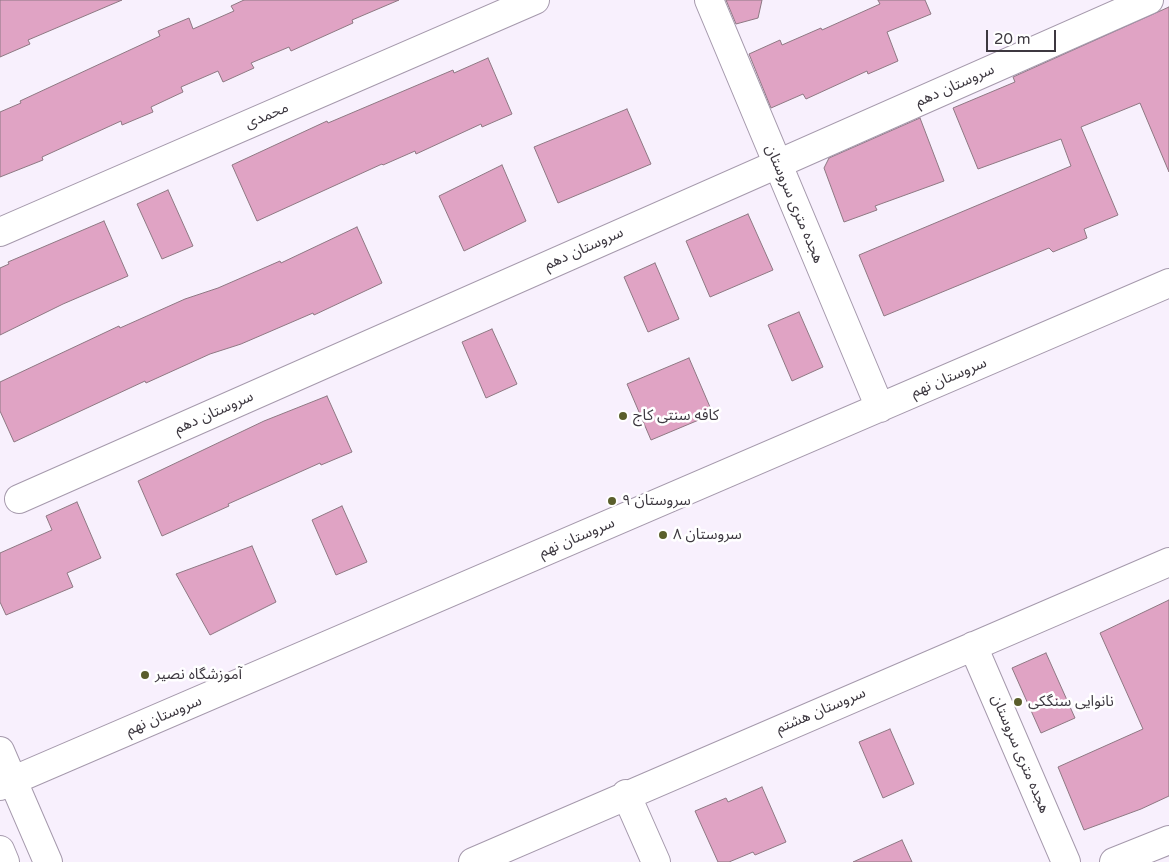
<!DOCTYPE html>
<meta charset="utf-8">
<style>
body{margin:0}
#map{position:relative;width:1169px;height:862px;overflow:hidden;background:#f8f0fd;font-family:"Varela Round",sans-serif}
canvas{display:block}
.scale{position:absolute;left:986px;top:30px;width:70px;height:22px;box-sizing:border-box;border:2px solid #3d3840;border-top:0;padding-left:6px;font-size:15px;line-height:18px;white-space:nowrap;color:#3d3840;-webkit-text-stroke:4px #fff;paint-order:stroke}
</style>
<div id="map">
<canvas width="1169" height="862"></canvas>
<div class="scale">20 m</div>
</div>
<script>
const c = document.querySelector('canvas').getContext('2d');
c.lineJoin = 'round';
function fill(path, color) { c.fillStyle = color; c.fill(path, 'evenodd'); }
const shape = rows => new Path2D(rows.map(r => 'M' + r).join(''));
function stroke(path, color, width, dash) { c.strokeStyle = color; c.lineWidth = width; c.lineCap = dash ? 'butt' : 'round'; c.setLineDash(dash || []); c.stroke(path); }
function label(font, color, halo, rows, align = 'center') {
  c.font = font + ' "Varela Round","Noto Sans Arabic",sans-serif'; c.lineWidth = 5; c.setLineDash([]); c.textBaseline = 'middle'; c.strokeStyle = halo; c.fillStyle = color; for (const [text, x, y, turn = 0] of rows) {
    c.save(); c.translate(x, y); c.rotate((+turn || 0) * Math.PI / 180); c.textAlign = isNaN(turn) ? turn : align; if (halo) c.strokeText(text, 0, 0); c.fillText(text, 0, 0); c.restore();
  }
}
const building = shape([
 [0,0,122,0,28,40,30,44,0,57,0,0],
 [244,0,399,0,352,20,353,23,291,51,289,47,251,63,254,68,223,82,218,71,181,87,183,92,151,107,153,112,122,125,121,121,42,157,43,160,0,177,0,112,21,103,20,101,160,36,158,31,189,18,193,29,234,11,231,6,244,0],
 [726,0,762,0,758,18,736,24,726,0],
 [878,0,925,0,931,14,887,32,898,61,868,74,867,71,806,99,803,94,771,108,749,54,780,40,782,45,821,28,822,30,880,4,878,0],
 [1169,7,1169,172,1140,103,1081,127,1118,215,1084,229,1087,238,1053,252,1049,248,884,316,859,255,1071,166,1061,139,978,169,953,108,1015,82,1013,77,1169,7],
 [488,58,512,114,482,127,481,124,416,154,415,151,383,165,382,164,257,221,232,165,327,121,328,123,453,70,454,73,488,58],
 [627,109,651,164,558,203,534,147,627,109],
 [920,118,944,181,875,206,877,210,844,222,824,168,829,158,920,118],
 [502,165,526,221,464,251,439,196,502,165],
 [168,190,193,246,162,259,137,204,168,190],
 [748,214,773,270,710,297,686,241,748,214],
 [104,221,128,276,63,304,0,335,0,268,9,264,8,262,104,221],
 [357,227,382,283,314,315,313,313,241,344,210,354,146,383,145,381,14,442,0,411,0,382,119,326,120,328,185,299,218,288,280,261,281,263,357,227],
 [655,263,679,319,648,332,624,277,655,263],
 [799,312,823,367,792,381,768,325,799,312],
 [492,329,517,384,486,398,462,342,492,329],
 [689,358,713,414,651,440,627,384,689,358],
 [327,396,352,452,321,465,320,463,228,504,229,506,162,536,138,481,264,421,327,396],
 [77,502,101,558,67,573,73,587,6,615,0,602,0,553,52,530,46,516,77,502],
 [342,506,367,562,336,575,312,520,342,506],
 [252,546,276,602,210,635,176,574,252,546],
 [1169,600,1169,796,1141,809,1084,830,1058,767,1143,729,1100,633,1169,600],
 [1046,653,1075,718,1041,733,1012,668,1046,653],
 [890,729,914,784,883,798,859,742,890,729],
 [762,787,786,842,755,855,753,852,729,862,718,862,695,811,726,798,728,802,762,787],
 [902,840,912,862,853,862,902,840]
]);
fill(building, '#e0a3c4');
stroke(building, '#8e7883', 1);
const minor = shape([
 [709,0,880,408],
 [0,232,535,0],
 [19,499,1149,0],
 [973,646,1066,862],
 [0,751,48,862],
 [0,786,1169,283],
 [626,794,656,862],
 [0,850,5,862],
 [473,862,1169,562],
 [1114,862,1169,840]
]);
stroke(minor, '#a599ac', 30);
stroke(minor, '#fff', 28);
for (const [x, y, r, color] of [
 [623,416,5,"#5a5e2b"],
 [612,501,5,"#5a5e2b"],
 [663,535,5,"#5a5e2b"],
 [145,675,5,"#5a5e2b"],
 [1018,702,5,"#5a5e2b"]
]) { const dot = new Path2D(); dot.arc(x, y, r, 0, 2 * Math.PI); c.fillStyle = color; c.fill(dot); stroke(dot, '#fff', 2); }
label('15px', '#3d3840', '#fff', [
 ["سروستان دهم",955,86,-24],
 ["محمدی",267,116,-23],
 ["هجده متری سروستان",794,204,67],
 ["سروستان دهم",584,249,-24],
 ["سروستان نهم",949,378,-23],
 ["سروستان دهم",214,413,-24],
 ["سروستان نهم",577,538,-23],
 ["سروستان هشتم",821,711,-23],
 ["سروستان نهم",164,716,-23],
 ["هجده متری سروستان",1020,754,67]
]);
label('15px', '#3d3840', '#fff', [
 ["کافه سنتی کاج",633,416],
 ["سروستان ٩",622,501],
 ["سروستان ٨",673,535],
 ["آموزشگاه نصیر",155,675],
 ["نانوایی سنگکی",1028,702]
], 'left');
</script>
